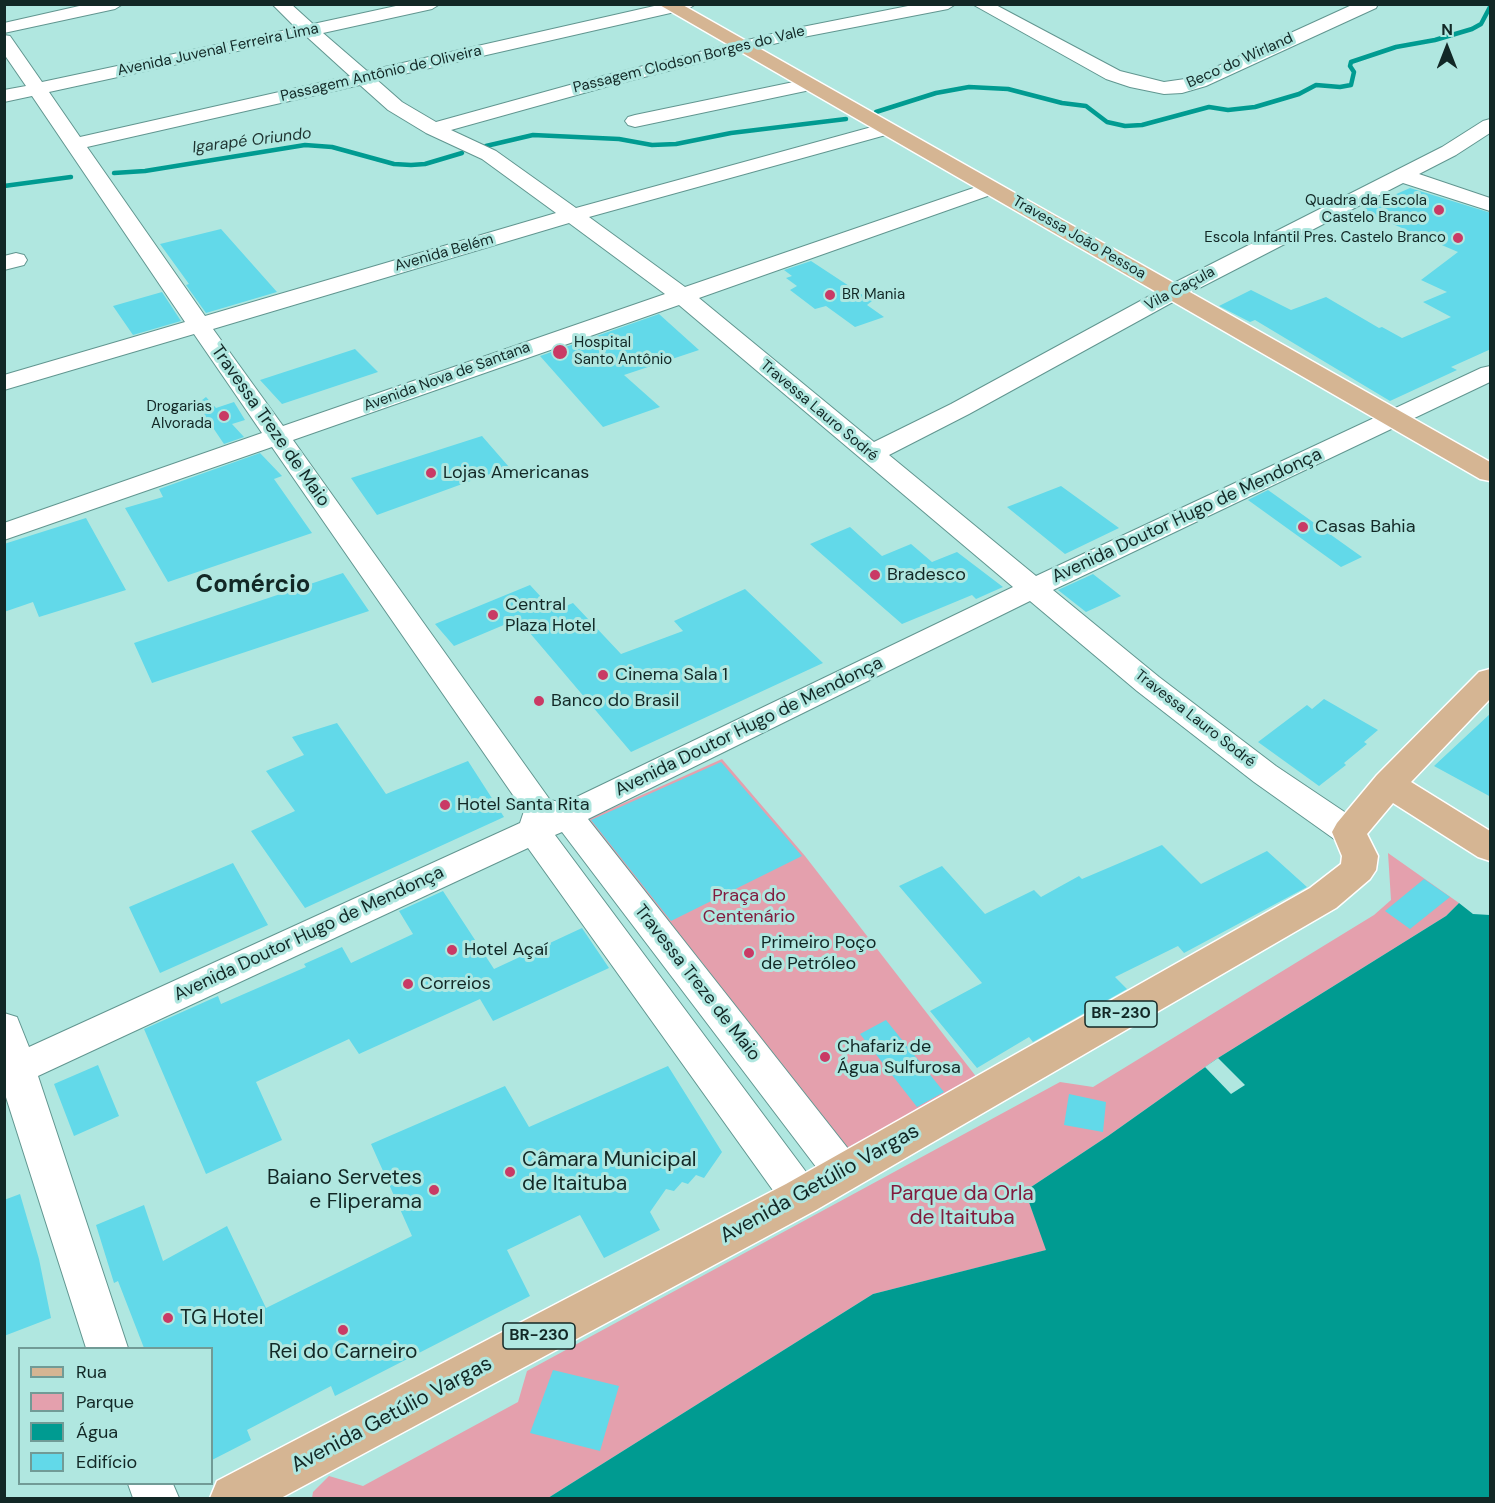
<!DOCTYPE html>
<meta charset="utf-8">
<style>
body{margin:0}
#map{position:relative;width:1495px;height:1503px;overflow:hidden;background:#b0e7e0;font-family:"DM Sans",sans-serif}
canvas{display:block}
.frame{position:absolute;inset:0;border:6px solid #122826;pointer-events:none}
.legend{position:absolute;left:18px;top:1347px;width:195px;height:138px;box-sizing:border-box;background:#b0e7e0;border:2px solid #719b96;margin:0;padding:8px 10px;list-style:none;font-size:18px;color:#122826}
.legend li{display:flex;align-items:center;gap:12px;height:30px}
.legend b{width:30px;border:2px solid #719b96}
.north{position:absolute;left:1417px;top:18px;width:60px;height:60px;-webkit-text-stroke:4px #b0e7e0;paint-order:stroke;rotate:0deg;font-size:16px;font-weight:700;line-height:24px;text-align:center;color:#122826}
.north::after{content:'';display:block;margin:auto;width:21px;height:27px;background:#122826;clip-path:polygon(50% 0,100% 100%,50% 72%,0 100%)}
</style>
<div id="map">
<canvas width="1495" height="1503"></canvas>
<div class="frame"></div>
<ul class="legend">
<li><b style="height:8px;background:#d5b593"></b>Rua</li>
<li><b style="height:16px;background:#e4a0ad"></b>Parque</li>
<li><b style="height:16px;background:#009b91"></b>Água</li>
<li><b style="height:16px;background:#62d9e9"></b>Edifício</li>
</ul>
<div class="north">N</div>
</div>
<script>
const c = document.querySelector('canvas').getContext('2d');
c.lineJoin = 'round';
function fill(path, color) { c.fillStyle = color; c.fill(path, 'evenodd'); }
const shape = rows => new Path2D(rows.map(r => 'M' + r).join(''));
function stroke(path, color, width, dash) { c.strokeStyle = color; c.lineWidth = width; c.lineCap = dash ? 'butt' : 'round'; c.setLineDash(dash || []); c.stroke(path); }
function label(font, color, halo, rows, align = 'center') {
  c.font = font + ' "DM Sans",sans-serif'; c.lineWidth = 6; c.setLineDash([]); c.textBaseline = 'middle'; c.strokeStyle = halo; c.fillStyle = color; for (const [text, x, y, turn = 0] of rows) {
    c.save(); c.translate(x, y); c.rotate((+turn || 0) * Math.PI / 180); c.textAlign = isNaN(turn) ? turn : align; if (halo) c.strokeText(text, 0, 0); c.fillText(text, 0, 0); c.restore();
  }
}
fill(shape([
 [722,759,805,856,978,1079,843,1150,586,820],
 [1388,853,1459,903,1446,916,1218,1058,1108,1136,1025,1191,1047,1250,873,1294,548,1498,312,1498,313,1492,329,1476,363,1486,518,1402,527,1371,1060,1082,1093,1087,1374,915,1391,900]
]), '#e4a0ad');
fill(shape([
 [1459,903,1473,914,1490,915,1490,1498,548,1498,873,1294,1046,1250,1025,1191,1108,1136,1218,1058,1446,916]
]), '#009b91');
fill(shape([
 [1218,1058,1245,1085,1231,1094,1205,1067]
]), '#b0e7e0');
stroke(shape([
 [876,112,936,93,969,87,1008,89,1062,103,1086,106,1107,122,1125,126,1142,125,1209,107,1228,110,1255,107,1299,94,1316,85,1340,87,1351,85,1354,72,1350,66,1351,62,1396,47,1435,40,1472,29,1481,24,1490,7],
 [486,146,533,135,619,139,652,145,676,144,731,133,846,119],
 [114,173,145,171,305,145,332,147,394,164,411,165,425,164,462,153],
 [4,186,71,177]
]), '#009b91', 4.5);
fill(shape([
 [1410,188,1491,213,1491,349,1451,367,1457,370,1390,401,1255,320,1250,322,1219,306,1251,290,1291,310,1326,297,1379,328,1382,327,1402,338,1451,317,1423,302,1447,292,1421,280,1458,252,1360,210],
 [221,229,277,292,206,313,186,285,189,284,160,244],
 [811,261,872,301,867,305,884,317,855,327,826,306,815,309,790,290,797,286,786,278,792,276,784,270],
 [162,292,181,321,133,335,113,306],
 [659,314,699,350,624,375,660,407,603,427,540,356],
 [355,349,378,372,282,404,260,380],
 [206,397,216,408,234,402,245,420,232,424,244,437,224,444,197,404],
 [482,436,509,467,377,515,351,478],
 [260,453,282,476,274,479,312,533,168,582,125,508,163,497,159,489],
 [1061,486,1119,528,1065,554,1007,507],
 [1268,490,1362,557,1341,567,1248,500],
 [86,518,126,590,39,617,33,602,4,612,4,544],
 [850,527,882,556,911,544,932,562,957,552,1003,587,976,599,972,595,902,624,810,544],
 [343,573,369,611,152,683,134,643],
 [1093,574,1121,596,1086,612,1058,590],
 [530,585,554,611,573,603,621,654,683,631,674,621,745,589,823,663,631,752,518,619,454,646,435,624],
 [1324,699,1378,730,1364,742,1367,744,1344,763,1346,765,1319,786,1258,742,1307,705,1312,709],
 [1491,713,1491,797,1434,766],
 [337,723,386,794,468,761,504,817,305,908,251,831,295,811,266,771,304,755,292,737],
 [721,762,802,856,671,921,591,820],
 [1162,845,1201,884,1267,851,1307,887,1184,953,1178,946,1115,977,1127,989,1033,1042,1029,1037,977,1068,930,1011,982,983,899,886,942,866,985,914,1034,890,1041,897,1079,876,1082,879],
 [233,863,268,925,160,973,129,907],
 [1424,879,1450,897,1410,929,1385,911],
 [443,891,494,969,582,928,609,968,493,1021,480,999,359,1054,349,1039,256,1082,282,1140,206,1174,144,1029,218,996,221,1004,306,967,304,964,342,947,351,963,413,934,399,911],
 [886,1020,944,1092,917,1107,860,1034],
 [98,1065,119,1116,74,1136,54,1084],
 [668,1066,722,1152,704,1178,696,1175,688,1184,682,1182,674,1191,666,1189,650,1212,660,1230,604,1258,580,1215,507,1250,530,1296,335,1396,331,1386,247,1430,251,1440,212,1460,212,1348,144,1348,118,1281,114,1283,96,1225,144,1205,163,1261,227,1226,266,1308,412,1236,371,1144,505,1086,529,1127],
 [1069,1094,1106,1102,1103,1132,1064,1125],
 [20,1194,39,1259,51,1318,4,1336,4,1200],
 [553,1370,619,1386,600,1451,530,1433]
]), '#62d9e9');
const minor = shape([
 [88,4,123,4,115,9,4,33,4,23,88,4],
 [272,4,291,4,313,24,405,4,440,4,432,9,323,33,367,71,663,4,696,4,688,9,377,80,402,102,436,122,595,78,792,29,918,4,956,4,948,9,793,39,609,86,451,130,496,151,576,208,879,125,893,125,896,129,893,133,589,217,685,287,985,184,992,182,999,184,1002,188,999,192,699,298,874,442,951,404,1166,287,1442,147,1483,121,1490,119,1490,133,1456,155,1419,174,1490,198,1490,211,1403,183,1182,297,969,414,889,455,1036,576,1481,368,1490,366,1490,382,1053,590,1159,677,1276,766,1361,823,1366,832,1361,841,1349,844,1337,841,1254,782,1137,691,1030,601,588,819,857,1160,863,1172,857,1184,843,1189,829,1184,562,832,555,835,815,1184,821,1197,815,1210,801,1215,787,1210,528,848,38,1076,128,1348,86,1348,4,1091,4,1013,17,1017,29,1047,520,823,524,811,272,447,4,540,4,523,262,433,194,334,4,390,4,375,185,322,32,96,4,102,4,90,26,86,4,54,4,35,10,36,42,82,296,28,272,4],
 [306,36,350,76,80,137,49,92,306,36],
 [360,85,388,110,426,133,482,159,556,213,205,316,87,147,360,85],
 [569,223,665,294,283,426,213,329,569,223],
 [679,305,1013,587,564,803,550,800,293,440,679,305],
 [972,4,994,4,1120,71,1164,82,1192,78,1354,4,1378,4,1376,8,1206,86,1182,93,1164,94,1130,87,1106,79,972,4],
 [808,79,815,81,817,85,815,89,635,127,628,125,625,121,628,117,635,115,808,79],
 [16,253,24,255,27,260,24,265,4,270,4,256,16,253],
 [128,1484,173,1484,179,1498,133,1498,128,1484]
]);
const major = shape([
 [658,4,681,4,1490,462,1490,481,1480,479,658,4],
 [1490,669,1490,699,1411,782,1490,831,1490,861,1478,857,1393,803,1367,834,1378,856,1376,870,1370,879,1336,908,816,1210,281,1498,210,1498,217,1481,786,1184,1310,888,1341,864,1342,856,1332,832,1337,823,1377,775,1479,672,1490,669]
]);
stroke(minor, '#619690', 2);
stroke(major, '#fff', 3);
fill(minor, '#fff');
fill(major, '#d5b593');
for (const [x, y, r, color] of [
 [1439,210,6,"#c93a65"],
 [1458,238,6,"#c93a65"],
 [830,295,6,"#c93a65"],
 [560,352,8,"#c93a65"],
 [224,416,6,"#c93a65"],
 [431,473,6,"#c93a65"],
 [1303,527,6,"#c93a65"],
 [875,575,6,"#c93a65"],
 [493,615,6,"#c93a65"],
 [603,675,6,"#c93a65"],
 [539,701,6,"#c93a65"],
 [445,805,6,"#c93a65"],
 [452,950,6,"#c93a65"],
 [749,953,6,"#c93a65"],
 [408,984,6,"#c93a65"],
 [825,1057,6,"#c93a65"],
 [510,1172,6,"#c93a65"],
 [434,1190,6,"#c93a65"],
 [168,1318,6,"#c93a65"],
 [343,1330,6,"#c93a65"]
]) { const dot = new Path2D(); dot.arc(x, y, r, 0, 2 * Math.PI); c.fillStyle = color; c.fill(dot); stroke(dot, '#b0e7e0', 2); }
label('15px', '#122826', '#b0e7e0', [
 ["Avenida Juvenal Ferreira Lima",218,50,-12],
 ["Passagem Clodson Borges do Vale",689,60,-14],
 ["Beco do Wirland",1240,61,-24],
 ["Passagem Antônio de Oliveira",381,74,-13],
 ["Travessa João Pessoa",1079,238,30],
 ["Avenida Belém",444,253,-16],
 ["Vila Caçula",1180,289,-28],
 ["Avenida Nova de Santana",447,377,-20],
 ["Travessa Lauro Sodré",819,411,40],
 ["Travessa Lauro Sodré",1195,719,38]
]);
label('15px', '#122826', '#b0e7e0', [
 ["Quadra da Escola",1427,201],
 ["Castelo Branco",1427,218],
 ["Escola Infantil Pres. Castelo Branco",1446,238],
 ["BR Mania",842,295,"left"],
 ["Hospital",574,343,"left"],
 ["Santo Antônio",574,360,"left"],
 ["Drogarias",212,407],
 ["Alvorada",212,424]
], 'right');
label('italic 16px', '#1e3330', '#b0e7e0', [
 ["Igarapé Oriundo",252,141,-7]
]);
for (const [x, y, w] of [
 [1121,1014,72],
 [539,1336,72]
]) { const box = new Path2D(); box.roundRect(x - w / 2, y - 13, w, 26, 4.5); c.fillStyle = '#b0e7e0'; c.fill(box); stroke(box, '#122826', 1.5); }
label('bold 16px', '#122826', null, [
 ["BR-230",1121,1014],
 ["BR-230",539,1336]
]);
label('18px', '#122826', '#b0e7e0', [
 ["Travessa Treze de Maio",270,426,55],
 ["Avenida Doutor Hugo de Mendonça",1187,516,-25],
 ["Avenida Doutor Hugo de Mendonça",749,727,-26],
 ["Avenida Doutor Hugo de Mendonça",309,934,-25],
 ["Travessa Treze de Maio",697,983,52]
]);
label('18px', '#122826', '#b0e7e0', [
 ["Lojas Americanas",443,473],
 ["Casas Bahia",1315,527],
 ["Bradesco",887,575],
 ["Central",505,605],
 ["Plaza Hotel",505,626],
 ["Cinema Sala 1",615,675],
 ["Banco do Brasil",551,701],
 ["Hotel Santa Rita",457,805],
 ["Primeiro Poço",761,943],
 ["de Petróleo",761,964],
 ["Hotel Açaí",464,950],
 ["Correios",420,984],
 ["Chafariz de",837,1047],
 ["Água Sulfurosa",837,1068]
], 'left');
label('18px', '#821b3d', '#b0e7e0', [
 ["Praça do",749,896],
 ["Centenário",749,917]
]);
label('21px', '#122826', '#b0e7e0', [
 ["Câmara Municipal",522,1160],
 ["de Itaituba",522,1184],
 ["Baiano Servetes",422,1178,"right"],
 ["e Fliperama",422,1202,"right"],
 ["TG Hotel",180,1318],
 ["Rei do Carneiro",343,1352,"center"]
], 'left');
label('21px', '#122826', '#b0e7e0', [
 ["Avenida Getúlio Vargas",820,1184,-29],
 ["Avenida Getúlio Vargas",392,1415,-28]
]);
label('21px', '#821b3d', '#b0e7e0', [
 ["Parque da Orla",962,1194],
 ["de Itaituba",962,1218]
]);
label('bold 24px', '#122826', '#b0e7e0', [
 ["Comércio",253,586]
]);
</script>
